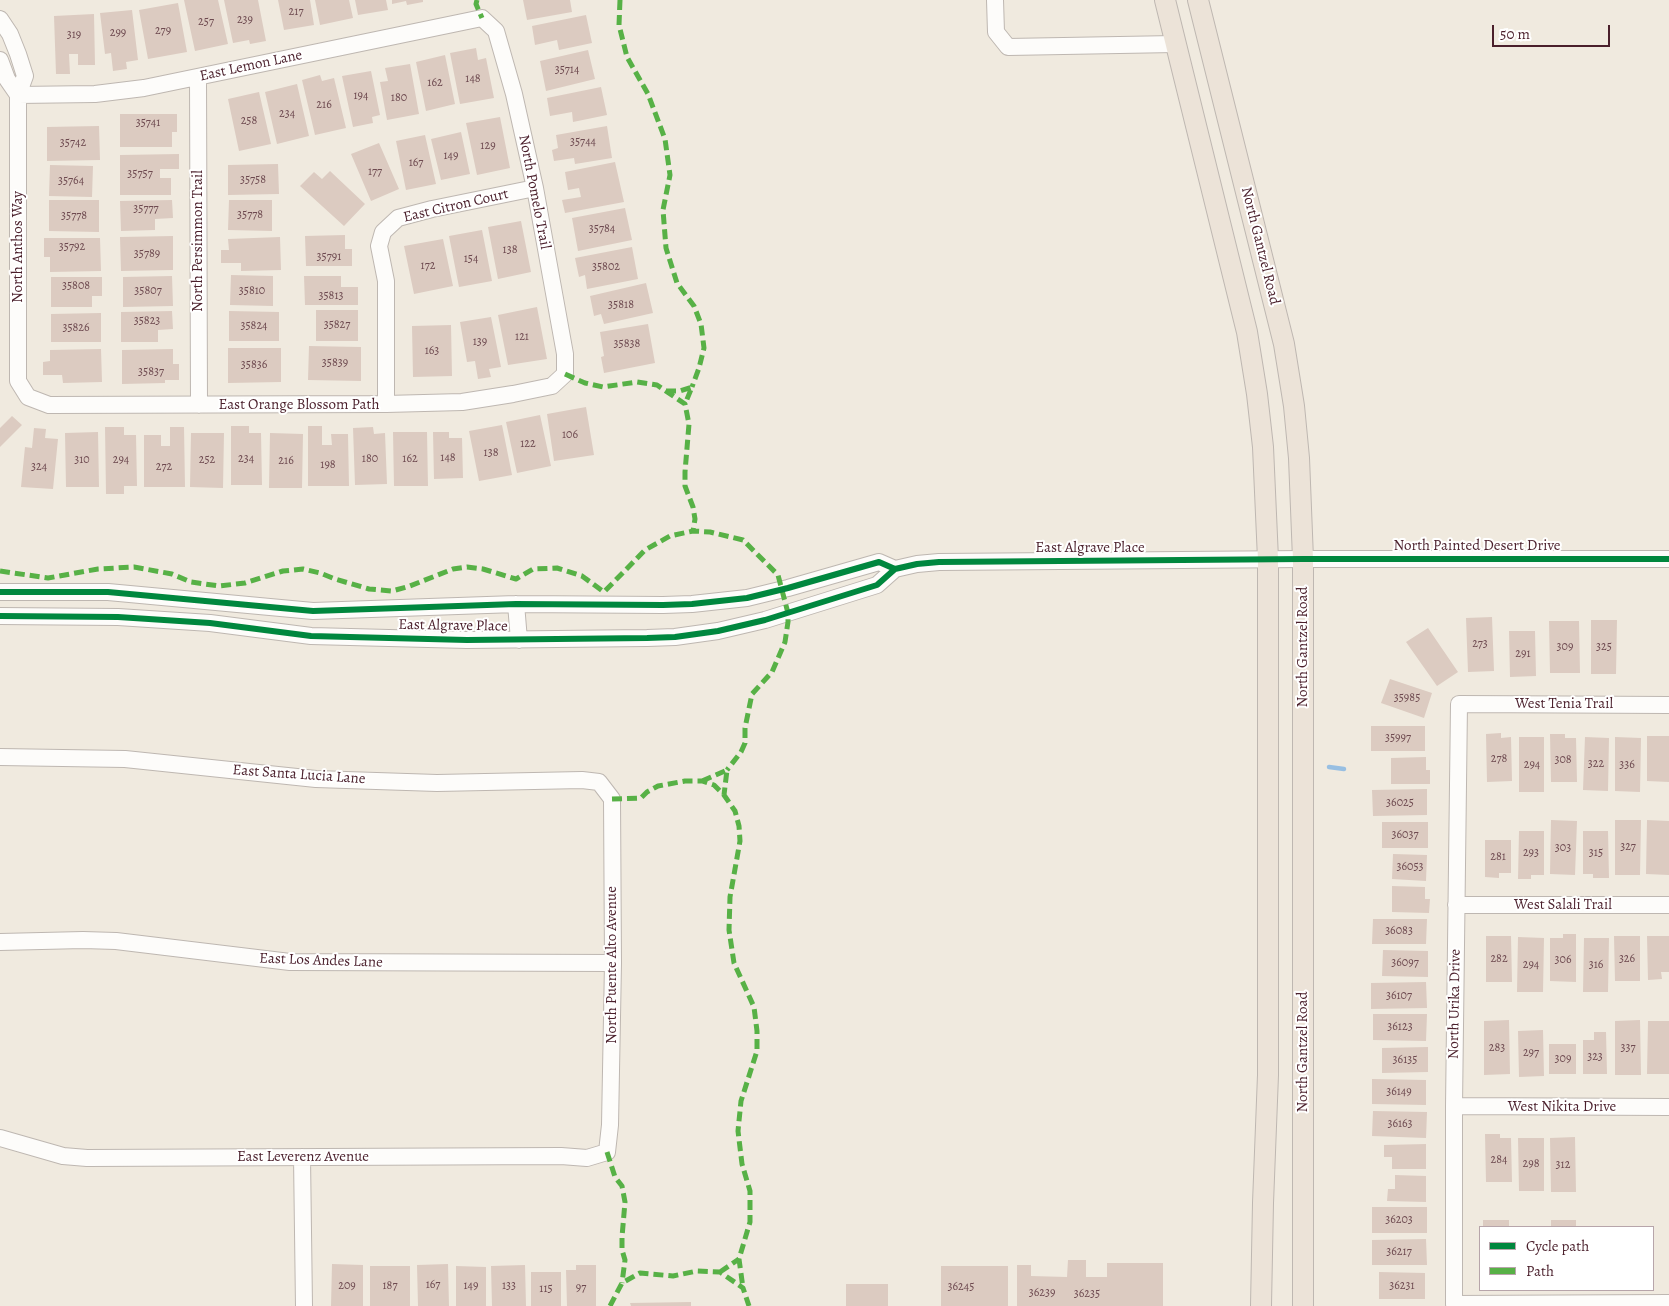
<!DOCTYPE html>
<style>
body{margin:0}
#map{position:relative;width:1669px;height:1306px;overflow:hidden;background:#f0eadf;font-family:Alegreya,serif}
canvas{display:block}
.legend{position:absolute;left:1479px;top:1226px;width:175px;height:65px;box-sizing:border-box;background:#fff;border:1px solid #b7a5aa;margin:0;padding:6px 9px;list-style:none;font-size:15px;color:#4a1f2b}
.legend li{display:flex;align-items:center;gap:10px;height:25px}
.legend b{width:25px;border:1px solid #b7a5aa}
.scale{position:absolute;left:1492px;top:25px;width:118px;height:22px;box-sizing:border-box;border:2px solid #4a1f2b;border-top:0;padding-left:6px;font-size:15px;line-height:18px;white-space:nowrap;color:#4a1f2b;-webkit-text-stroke:4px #fff;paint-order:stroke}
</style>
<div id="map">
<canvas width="1669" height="1306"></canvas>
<ul class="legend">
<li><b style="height:6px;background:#00873e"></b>Cycle path</li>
<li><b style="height:6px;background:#57b146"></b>Path</li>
</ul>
<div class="scale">50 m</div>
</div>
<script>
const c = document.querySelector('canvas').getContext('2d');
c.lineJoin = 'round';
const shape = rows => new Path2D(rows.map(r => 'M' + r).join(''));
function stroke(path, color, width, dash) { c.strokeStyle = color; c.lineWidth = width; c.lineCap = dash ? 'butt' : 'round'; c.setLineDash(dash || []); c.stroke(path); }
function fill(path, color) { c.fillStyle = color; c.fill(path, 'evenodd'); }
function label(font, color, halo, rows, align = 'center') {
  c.font = font + ' Alegreya,serif'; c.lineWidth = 4; c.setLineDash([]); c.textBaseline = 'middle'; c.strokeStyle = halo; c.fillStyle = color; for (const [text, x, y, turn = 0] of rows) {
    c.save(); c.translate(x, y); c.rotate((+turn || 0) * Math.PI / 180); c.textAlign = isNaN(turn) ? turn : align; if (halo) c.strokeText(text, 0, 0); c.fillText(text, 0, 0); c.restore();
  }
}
stroke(shape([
 [1329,767,1344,769]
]), '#98bfe2', 4.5);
fill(shape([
 [184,0,218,0,228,44,195,51],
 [224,0,258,0,266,41,250,44,249,40,233,43],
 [278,0,310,0,314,25,284,30],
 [315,0,349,0,353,18,320,25],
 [355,0,386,0,388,10,358,15],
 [392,0,423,0,423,2,407,5,406,1,392,4],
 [523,0,570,0,572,12,527,20],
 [178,3,187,52,148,59,139,10],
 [132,10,138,60,126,62,127,69,113,71,111,53,105,54,100,13],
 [94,14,95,65,78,65,78,54,69,54,70,74,56,74,54,16],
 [586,15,592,43,559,50,557,40,535,45,532,26],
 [476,48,478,60,486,58,494,98,460,104,450,53],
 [588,50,595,79,546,91,540,61],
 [445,55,455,104,426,111,416,62],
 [410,64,419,114,387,120,380,82,388,81,385,68],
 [371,71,380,115,372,117,373,123,353,127,342,76],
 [320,75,322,81,334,78,346,128,315,135,302,80],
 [297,84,309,136,277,144,265,92],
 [601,87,607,115,573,122,572,112,550,116,547,98],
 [259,92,271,144,239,151,228,99],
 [120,114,177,114,177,132,172,132,172,147,120,147],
 [500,117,510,168,477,175,466,123],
 [99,126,100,160,47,161,47,127],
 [607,126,612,158,575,164,574,158,554,161,552,150,558,148,556,135],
 [461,132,470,174,441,180,431,139],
 [425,135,436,184,406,190,396,141],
 [379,143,399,189,371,201,351,154],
 [179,154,179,169,160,169,160,178,171,178,171,195,120,195,120,155],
 [615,162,624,202,565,213,562,200,581,197,579,188,568,190,565,172],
 [278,164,279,194,228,195,228,165],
 [50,165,93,166,92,197,49,196],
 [330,171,365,204,344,226,300,186,314,172,322,179],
 [49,200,99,200,99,232,49,231],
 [172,200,173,218,155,219,155,230,121,231,120,201],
 [229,200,272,200,272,231,228,230],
 [625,208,632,240,578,251,572,218],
 [521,221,531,272,498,279,488,227],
 [482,230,492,281,459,287,449,236],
 [345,235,345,249,352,249,352,266,306,266,305,236],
 [173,236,173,270,121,271,120,237],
 [280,237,281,270,241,271,241,263,221,263,221,250,229,250,228,239],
 [44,238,100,238,101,271,50,272,50,257,44,257],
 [443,239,453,286,414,294,404,246],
 [632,247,638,279,587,289,585,275,579,277,575,258],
 [231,275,273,276,273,306,230,305],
 [172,276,173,306,123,307,123,277],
 [304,276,341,276,341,287,358,287,358,305,305,305],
 [51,277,102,277,102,296,92,296,92,307,51,307],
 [646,283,653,313,604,324,601,314,594,316,590,296],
 [537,307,547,359,508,365,498,315],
 [316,310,358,310,358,341,316,341],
 [172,311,173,329,158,330,158,342,121,342,121,312],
 [229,311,279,312,279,341,229,341],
 [101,313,101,342,51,342,51,314],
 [491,317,501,367,489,369,491,377,478,379,475,361,467,362,460,322],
 [648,324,655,363,604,373,601,357,604,356,600,332],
 [451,325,452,376,413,377,412,326],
 [309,346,361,347,361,381,308,380],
 [228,348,281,348,281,382,228,383],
 [101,349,102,382,63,383,62,375,43,375,43,362,50,361,50,350],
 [173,349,173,364,179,364,179,380,165,380,165,383,122,384,122,350],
 [586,407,594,455,554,461,547,414],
 [540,415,551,466,517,473,506,422],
 [12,416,22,425,0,447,0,428],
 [502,425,512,475,479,481,469,431],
 [231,426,249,426,249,433,261,433,262,485,231,485],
 [308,426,322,426,322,445,332,445,331,434,348,434,349,486,308,486],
 [105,427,124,427,124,435,136,435,137,486,124,486,124,494,106,494],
 [170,427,184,427,185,487,144,487,144,435,161,435,161,446,170,446],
 [373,427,374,434,385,433,387,484,355,485,353,428],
 [34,428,46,429,45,438,58,439,53,489,21,487,25,447,32,448],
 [98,432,99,487,66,487,65,433],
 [393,432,427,432,428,486,394,486],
 [433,432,449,432,449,438,462,438,463,478,434,479],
 [191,433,224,433,223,488,190,487],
 [270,433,303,434,302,488,269,488],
 [1492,617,1494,671,1468,672,1466,618],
 [1591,620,1617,620,1616,674,1591,674],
 [1549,621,1579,621,1580,673,1550,673],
 [1428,628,1458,672,1437,686,1406,642],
 [1509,631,1535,631,1536,676,1510,677],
 [1390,679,1432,693,1424,718,1381,703],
 [1371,726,1425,726,1425,751,1371,751],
 [1501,733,1501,738,1511,737,1512,781,1487,782,1486,734],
 [1550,734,1565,734,1565,738,1576,738,1577,782,1551,782],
 [1647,736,1669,736,1669,782,1647,781],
 [1519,737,1544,737,1544,792,1519,792],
 [1585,737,1609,738,1608,791,1583,790],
 [1615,737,1641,738,1640,792,1615,791],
 [1426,757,1426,770,1430,770,1430,784,1391,784,1391,758],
 [1427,789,1427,815,1373,816,1372,790],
 [1551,820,1577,821,1575,875,1550,874],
 [1615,820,1641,820,1640,875,1615,875],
 [1647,820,1669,821,1669,875,1646,874],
 [1382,822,1428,822,1428,848,1382,848],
 [1519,831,1544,831,1544,875,1531,875,1531,879,1518,879],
 [1583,831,1608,831,1609,878,1593,878,1593,874,1583,874],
 [1485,840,1511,840,1511,873,1499,873,1499,878,1485,877],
 [1393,854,1427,855,1426,881,1392,879],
 [1392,886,1425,887,1425,899,1430,899,1429,913,1392,912],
 [1373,919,1427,919,1426,944,1372,944],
 [1563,934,1576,934,1576,982,1550,981,1550,938,1563,938],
 [1486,936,1511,936,1512,982,1486,982],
 [1614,936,1640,936,1640,981,1615,981],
 [1647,936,1669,936,1669,972,1661,972,1662,979,1648,980],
 [1518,937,1544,938,1543,992,1517,992],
 [1584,938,1609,938,1608,992,1583,992],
 [1383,950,1428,951,1428,977,1382,976],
 [1426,982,1427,1008,1371,1009,1371,983],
 [1373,1014,1427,1014,1426,1041,1373,1040],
 [1509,1020,1510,1074,1484,1075,1484,1021],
 [1640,1020,1641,1075,1615,1075,1615,1021],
 [1648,1021,1669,1021,1669,1074,1647,1074],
 [1543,1030,1544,1076,1519,1077,1518,1031],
 [1594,1032,1606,1032,1607,1074,1583,1074,1583,1040,1594,1040],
 [1549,1044,1576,1044,1576,1074,1549,1074],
 [1428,1047,1428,1072,1382,1073,1382,1048],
 [1372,1079,1426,1080,1426,1105,1372,1104],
 [1373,1111,1427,1112,1426,1138,1372,1136],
 [1485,1134,1500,1134,1500,1138,1511,1138,1512,1182,1486,1182],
 [1575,1137,1576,1192,1551,1192,1550,1138],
 [1518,1138,1544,1138,1544,1191,1519,1191],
 [1426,1144,1426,1169,1392,1169,1392,1157,1384,1157,1384,1145],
 [1395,1175,1426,1176,1426,1202,1387,1201,1388,1189,1395,1189],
 [1372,1207,1427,1207,1427,1233,1372,1233],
 [1483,1220,1509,1220,1509,1227,1483,1227],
 [1551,1220,1576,1220,1576,1227,1551,1227],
 [1426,1239,1427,1265,1372,1265,1372,1240],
 [1068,1260,1086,1260,1086,1277,1107,1277,1107,1263,1163,1263,1163,1306,1017,1306,1017,1265,1031,1265,1031,1276,1067,1277],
 [332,1264,363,1265,363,1306,331,1306],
 [448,1264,449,1306,418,1306,417,1265],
 [525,1265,526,1306,492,1306,491,1266],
 [576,1265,596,1265,596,1306,567,1306,566,1270,576,1270],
 [370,1266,410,1266,410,1306,370,1306],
 [456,1266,486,1267,486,1306,456,1306],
 [941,1266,1008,1266,1008,1306,941,1306],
 [531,1272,561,1272,561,1306,531,1306],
 [1379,1272,1425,1273,1425,1299,1379,1299],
 [846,1284,888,1284,888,1306,846,1306],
 [691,1302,691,1306,631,1306,630,1303]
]), '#dccbc1');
const minor = shape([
 [995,0,996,32,1008,47,1175,44],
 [0,19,10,34,18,54,25,76,18,95,18,381,28,397,49,405,386,404,462,402,513,394,552,386,565,374,565,354,535,188,514,94,496,31,482,18,144,88,95,94,18,95],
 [0,60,7,79,18,95],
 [198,77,199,405],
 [386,404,386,281,379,246,383,232,398,218,432,209,535,188],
 [0,592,108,592,313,611,516,604,663,605,692,604,747,598,788,588,879,562,895,569],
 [516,604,519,640],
 [0,616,118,617,210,623,311,636,467,640,647,638,675,637,718,631,765,620,877,585,895,569,917,564,939,562,1303,559,1669,559],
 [1669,705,1459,704,1454,1106,1454,1304,1669,1303],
 [0,757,125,759,316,779,437,783,582,780,599,782,612,799,613,963,610,1125,607,1152,587,1158,561,1156,87,1158,63,1156,0,1138],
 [1456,905,1669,905],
 [0,942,83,940,116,941,290,962,613,963],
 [1454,1106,1669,1107],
 [302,1157,304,1306]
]);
const major = shape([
 [1165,0,1247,332,1257,394,1263,447,1268,559,1268,1075,1263,1203,1261,1306],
 [1198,0,1284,344,1294,406,1299,458,1303,559,1303,1306]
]);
stroke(minor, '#beb7b1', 18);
stroke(major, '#beb7b1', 22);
stroke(minor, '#fdfcfa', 16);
stroke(major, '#ece3d8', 20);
stroke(shape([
 [477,0,476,4,482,18],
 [620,0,619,25,627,57,648,94,665,139,670,175,663,210,666,248,677,283,694,306,701,324,704,348,699,368,692,387],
 [565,374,585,383,603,387,637,382,657,385,685,404,689,424,685,472,685,486,693,507,695,519,693,531],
 [666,391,680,391,692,387,685,404],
 [0,571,48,578,98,569,134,567,172,574,191,582,219,586,245,583,283,571,303,569,320,573,335,579,369,589,392,591,410,586,453,569,467,567,483,569,516,579,533,569,557,568,582,576,604,592,645,550,670,536,693,531,710,532,743,540,778,575,788,613,788,622,785,642,772,672,752,694,745,728,745,743,741,752,727,770],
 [702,781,727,770,724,795],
 [612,799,641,798,647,792,658,786,685,781,702,781,714,785,724,795,735,811,739,826,740,841,730,897,729,930,734,963,754,1007,757,1031,757,1051,741,1101,738,1131,742,1164,750,1191,750,1222,739,1259,743,1288],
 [607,1152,615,1177,622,1186,625,1202,622,1237,622,1250,625,1260,622,1283],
 [720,1272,739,1259],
 [610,1306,622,1283,640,1273,673,1276,697,1271,720,1272,743,1288,749,1306]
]), '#57b146', 5, [10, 5]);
stroke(shape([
 [0,592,108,592,313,611,516,604,663,605,692,604,747,598,788,588,879,562,895,569],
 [0,616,118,617,210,623,311,636,467,640,647,638,675,637,718,631,765,620,877,585,895,569,917,564,939,562,1303,559,1669,559]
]), '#00873e', 6);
label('12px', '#6e4a50', null, [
 ["217",296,12],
 ["239",245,20],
 ["257",206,22],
 ["279",163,31],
 ["299",118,33],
 ["319",74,35],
 ["35714",567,70],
 ["148",473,79],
 ["162",435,83],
 ["194",361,96],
 ["180",399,98],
 ["216",324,105],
 ["234",287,114],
 ["258",249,121],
 ["35741",148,123],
 ["35744",583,142],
 ["35742",73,143],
 ["129",488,146],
 ["149",451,156],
 ["167",416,163],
 ["177",375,172],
 ["35757",140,174],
 ["35758",253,180],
 ["35764",71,181],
 ["35777",146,209],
 ["35778",250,215],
 ["35778",74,216],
 ["35784",602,229],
 ["35792",72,247],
 ["138",510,250],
 ["35789",147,254],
 ["35791",329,257],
 ["154",471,259],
 ["172",428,266],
 ["35802",606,267],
 ["35808",76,286],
 ["35807",148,291],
 ["35810",252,291],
 ["35813",331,296],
 ["35818",621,305],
 ["35823",147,321],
 ["35827",337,325],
 ["35824",254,326],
 ["35826",76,328],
 ["121",522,337],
 ["139",480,342],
 ["35838",627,344],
 ["163",432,351],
 ["35839",335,363],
 ["35836",254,365],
 ["35837",151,372],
 ["106",570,435],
 ["122",528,444],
 ["138",491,453],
 ["148",448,458],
 ["234",246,459],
 ["180",370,459],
 ["162",410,459],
 ["310",82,460],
 ["294",121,460],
 ["252",207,460],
 ["216",286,461],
 ["198",328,465],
 ["324",39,467],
 ["272",164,467],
 ["273",1480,644],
 ["309",1565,647],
 ["325",1604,647],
 ["291",1523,654],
 ["35985",1407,698],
 ["35997",1398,738],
 ["278",1499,759],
 ["308",1563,760],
 ["322",1596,764],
 ["294",1532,765],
 ["336",1627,765],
 ["36025",1400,803],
 ["36037",1405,835],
 ["327",1628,847],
 ["303",1563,848],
 ["293",1531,853],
 ["315",1596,853],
 ["281",1498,857],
 ["36053",1410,867],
 ["36083",1399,931],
 ["282",1499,959],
 ["326",1627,959],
 ["306",1563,960],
 ["36097",1405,963],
 ["294",1531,965],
 ["316",1596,965],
 ["36107",1399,996],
 ["36123",1400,1027],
 ["283",1497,1048],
 ["337",1628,1048],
 ["297",1531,1053],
 ["323",1595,1057],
 ["309",1563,1059],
 ["36135",1405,1060],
 ["36149",1399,1092],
 ["36163",1400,1124],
 ["284",1499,1160],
 ["298",1531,1164],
 ["312",1563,1165],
 ["36203",1399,1220],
 ["36217",1399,1252],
 ["167",433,1285],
 ["209",347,1286],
 ["187",390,1286],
 ["149",471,1286],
 ["133",509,1286],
 ["36231",1402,1286],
 ["36245",961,1287],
 ["97",581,1288],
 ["115",546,1289],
 ["36239",1042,1293],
 ["36235",1087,1294]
]);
label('15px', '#4a1f2b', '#fff', [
 ["East Lemon Lane",251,66,-12],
 ["North Pomelo Trail",534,192,79],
 ["East Citron Court",456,206,-13],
 ["North Persimmon Trail",198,241,-90],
 ["North Gantzel Road",1260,246,76],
 ["North Anthos Way",18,247,-90],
 ["East Orange Blossom Path",299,405],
 ["North Painted Desert Drive",1477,546],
 ["East Algrave Place",1090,548],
 ["East Algrave Place",453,626,1],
 ["North Gantzel Road",1303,647,-90],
 ["West Tenia Trail",1564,704],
 ["East Santa Lucia Lane",299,775,4],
 ["West Salali Trail",1563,905],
 ["East Los Andes Lane",321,961,2],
 ["North Puente Alto Avenue",612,965,-90],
 ["North Urika Drive",1455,1004,-89],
 ["North Gantzel Road",1303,1052,-90],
 ["West Nikita Drive",1562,1107],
 ["East Leverenz Avenue",303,1157]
]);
</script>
